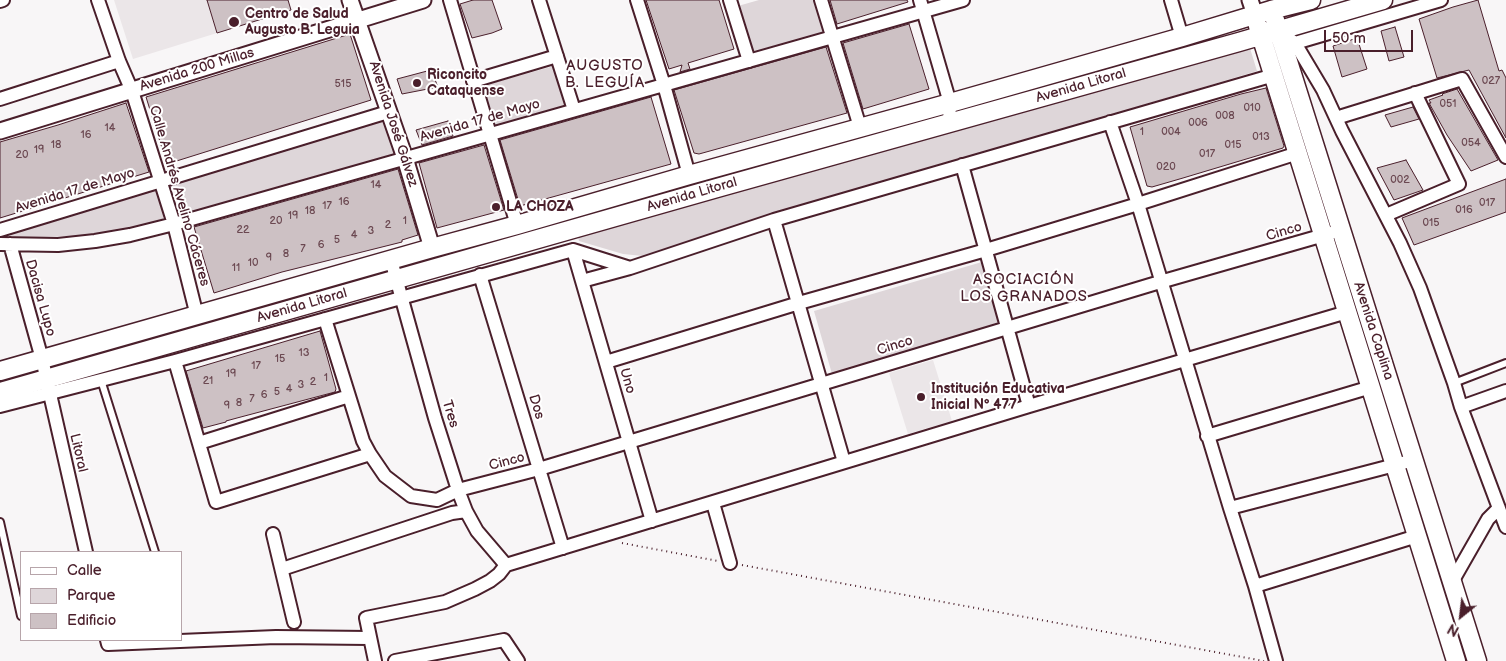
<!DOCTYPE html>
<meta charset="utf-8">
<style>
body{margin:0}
#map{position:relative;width:1506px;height:661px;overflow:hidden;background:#f8f6f7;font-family:"Balsamiq Sans",sans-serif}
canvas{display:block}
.legend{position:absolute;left:20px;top:551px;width:162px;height:90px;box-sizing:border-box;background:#fff;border:1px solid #b7a5aa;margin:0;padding:6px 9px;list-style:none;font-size:15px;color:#4a1f2b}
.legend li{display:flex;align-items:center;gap:10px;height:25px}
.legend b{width:25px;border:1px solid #b7a5aa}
.north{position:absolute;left:1436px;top:591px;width:50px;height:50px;-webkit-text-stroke:4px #fff;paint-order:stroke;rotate:209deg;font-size:14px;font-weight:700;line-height:20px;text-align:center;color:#4a1f2b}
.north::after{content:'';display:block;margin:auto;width:18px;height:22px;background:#4a1f2b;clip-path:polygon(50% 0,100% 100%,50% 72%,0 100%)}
.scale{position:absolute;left:1324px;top:30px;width:89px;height:22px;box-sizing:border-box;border:2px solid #4a1f2b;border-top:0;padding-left:6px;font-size:15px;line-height:18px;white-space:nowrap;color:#4a1f2b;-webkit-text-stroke:4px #fff;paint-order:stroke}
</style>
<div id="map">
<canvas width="1506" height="661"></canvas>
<ul class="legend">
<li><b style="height:6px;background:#fff"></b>Calle</li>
<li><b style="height:14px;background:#ded6d9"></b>Parque</li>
<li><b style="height:14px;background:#cdc1c4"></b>Edificio</li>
</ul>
<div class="north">N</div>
<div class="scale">50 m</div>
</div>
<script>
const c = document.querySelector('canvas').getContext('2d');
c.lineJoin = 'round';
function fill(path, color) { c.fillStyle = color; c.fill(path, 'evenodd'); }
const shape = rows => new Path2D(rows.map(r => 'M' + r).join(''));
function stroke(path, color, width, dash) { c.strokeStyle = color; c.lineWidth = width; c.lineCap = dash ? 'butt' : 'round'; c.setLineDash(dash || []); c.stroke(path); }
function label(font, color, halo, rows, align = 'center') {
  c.font = font + ' "Balsamiq Sans",sans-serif'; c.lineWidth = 4; c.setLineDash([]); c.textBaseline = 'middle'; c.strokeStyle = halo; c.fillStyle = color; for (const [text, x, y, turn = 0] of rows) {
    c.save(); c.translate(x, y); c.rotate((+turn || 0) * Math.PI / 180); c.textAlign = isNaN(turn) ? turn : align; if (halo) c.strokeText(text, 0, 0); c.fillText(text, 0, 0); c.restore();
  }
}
fill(shape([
 [114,0,207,0,217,33,133,59],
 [933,360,952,421,908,434,889,373]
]), '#ebe6e8');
fill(shape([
 [759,0,814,0,825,33,753,51,738,6],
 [1249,45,1257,71,643,256,623,254,579,241,578,236],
 [554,66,568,107,496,128,482,86],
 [385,120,397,156,182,217,172,183],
 [155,186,164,216,162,220,108,235,11,238,10,234,11,232],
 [982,262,1000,326,832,374,814,311]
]), '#ded6d9');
const building = shape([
 [207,0,288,0,291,10,217,33,207,0],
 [473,0,492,0,502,29,492,33,472,38,460,4,473,0],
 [646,0,719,0,734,49,688,63,690,69,680,72,682,65,669,69,646,0],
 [830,0,907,0,908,2,837,24,830,0],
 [1478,0,1499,71,1502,70,1506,78,1506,138,1469,70,1437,78,1419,19,1453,7,1478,0],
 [909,24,929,89,863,109,843,43,909,24],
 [1395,27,1404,57,1389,61,1381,31,1395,27],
 [350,34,371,100,167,164,146,97,350,34],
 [1357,38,1367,69,1342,77,1333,46,1357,38],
 [826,47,847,113,699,154,694,153,674,90,826,47],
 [431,70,438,87,402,94,397,79,431,70],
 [1266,88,1284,146,1283,148,1183,178,1152,187,1147,186,1130,127,1241,94,1266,88],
 [1457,89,1498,160,1471,171,1447,135,1429,103,1431,103,1429,100,1443,95,1442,94,1457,89],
 [651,97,671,164,520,206,500,140,651,97],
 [126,103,149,172,0,218,0,142,58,125,126,103],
 [1413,107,1419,119,1391,127,1385,115,1413,107],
 [448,121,453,136,422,145,416,130,448,121],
 [484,145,504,210,437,228,419,163,484,145],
 [1406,160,1423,190,1394,200,1377,168,1406,160],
 [398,169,418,235,402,240,402,242,282,272,214,293,194,227,398,169],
 [1506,179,1506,212,1414,245,1402,218,1506,179],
 [320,331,336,389,335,392,237,418,226,421,226,422,203,428,186,371,320,331]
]);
fill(building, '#cdc1c4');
stroke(building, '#4a1f2b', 1);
const service = shape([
 [101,380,155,552],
 [1454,383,1506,363],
 [0,522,21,616]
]);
const minor = shape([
 [98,0,119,61,132,91,174,224,197,316],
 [450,0,517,225],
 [539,0,574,110],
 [637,0,664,85,689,175],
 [730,0,749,61],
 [821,0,860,127],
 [920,0,950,103,949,123],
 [1171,0,1182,37],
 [0,1,3,0],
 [1278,31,1295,43,1323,90,1342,131,1400,243,1420,288,1454,383,1461,407,1506,527],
 [1295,43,1441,0],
 [473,81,557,56],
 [0,99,119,61],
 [1336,118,1462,79,1506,157],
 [1110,122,1138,204,1230,508,1255,586,1276,661],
 [962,165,1029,406],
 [1386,215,1459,184,1415,93],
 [774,220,844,462],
 [0,230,388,112],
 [0,244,58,245,95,241,130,235,174,224,963,0],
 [10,244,42,359,86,552],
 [573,250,652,521],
 [391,260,435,418,458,490,466,511,477,531,506,565],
 [480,275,563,548],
 [582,281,630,268],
 [325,319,363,441,370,454,385,476,411,496,437,500,458,490,539,469,1160,282,1331,233],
 [175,361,216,502,370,454],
 [606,362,799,303,986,250,1138,204,1298,153],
 [0,406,175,361,573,250,630,268,774,220,1274,75],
 [1461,407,1506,391],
 [1207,436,1371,387],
 [199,443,349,396],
 [713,503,730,563],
 [1230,508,1414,460],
 [273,534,294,622],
 [282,569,452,513,466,511],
 [1452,582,1488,519,1499,508],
 [1255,586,1417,536],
 [107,640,108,644,276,637,369,638],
 [375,661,366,618,445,602,475,589,490,581,499,574,506,565,1029,406,1347,312],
 [395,661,504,640,518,661]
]);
const tertiary = shape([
 [350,0,405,158,432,248],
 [1250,0,1255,15],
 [0,131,423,0]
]);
const secondary = shape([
 [1275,20,1477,661],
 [1258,26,1456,661],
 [0,371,432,248,517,225,689,175,950,103,1182,37,1271,10,1311,0],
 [0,392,717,188,1239,42,1383,0]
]);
stroke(service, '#4a1f2b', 10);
stroke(minor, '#4a1f2b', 16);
stroke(tertiary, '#4a1f2b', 19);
stroke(secondary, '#4a1f2b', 21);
stroke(shape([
 [622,543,718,561],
 [742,565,1264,661]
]), '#4a1f2b', 2, [1, 4]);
stroke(service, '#fff', 6);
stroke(minor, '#fff', 12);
stroke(tertiary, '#fff', 15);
stroke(secondary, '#fff', 18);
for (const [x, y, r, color] of [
 [234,22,6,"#4a1f2b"],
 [417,83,5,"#4a1f2b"],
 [496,207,5,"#4a1f2b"],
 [921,397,5,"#4a1f2b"]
]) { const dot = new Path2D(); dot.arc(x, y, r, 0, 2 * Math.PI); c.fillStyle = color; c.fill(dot); stroke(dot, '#fff', 2); }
label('11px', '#6b4851', null, [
 ["027",1491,81],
 ["515",343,84],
 ["051",1448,104],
 ["010",1252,108],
 ["008",1225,116],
 ["006",1198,123],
 ["14",110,128],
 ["1",1142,132],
 ["004",1171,132],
 ["16",86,135],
 ["013",1261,137],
 ["054",1471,143],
 ["18",56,145],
 ["015",1233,145],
 ["19",39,150],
 ["017",1207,154],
 ["20",22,155],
 ["020",1166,167],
 ["002",1400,180],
 ["14",376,185],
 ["16",344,202],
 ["017",1487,203],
 ["17",327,206],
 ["016",1464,210],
 ["18",310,211],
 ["19",293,216],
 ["20",276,221],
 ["1",405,221],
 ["015",1431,223],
 ["2",388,225],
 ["22",243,230],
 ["3",371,231],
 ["4",354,235],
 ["5",337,240],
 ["6",321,245],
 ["7",303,249],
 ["8",286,254],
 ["9",269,258],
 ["10",253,263],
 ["11",236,268],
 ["13",304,353],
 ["15",280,359],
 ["17",256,366],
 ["19",231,374],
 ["1",326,378],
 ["21",208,381],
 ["2",313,382],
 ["3",301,385],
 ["4",289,389],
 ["5",277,392],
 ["6",264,395],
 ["7",252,399],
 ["8",239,403],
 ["9",227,406]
]);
label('bold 14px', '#4a1f2b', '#fff', [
 ["Centro de Salud",245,14],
 ["Augusto B. Leguia",245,30],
 ["Riconcito",427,75],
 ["Cataquense",427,91],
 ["LA CHOZA",506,207],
 ["Institución Educativa",931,389],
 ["Inicial Nº 477",931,405]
], 'left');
label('14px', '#4a1f2b', '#fff', [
 ["Avenida 200 Millas",197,70,-17],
 ["Avenida Litoral",1081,86,-16],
 ["Avenida 17 de Mayo",480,121,-16],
 ["Avenida José Gálvez",393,124,72],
 ["Avenida 17 de Mayo",75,191,-17],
 ["Avenida Litoral",692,195,-16],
 ["Calle Andrés Avelino Cáceres",179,196,74],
 ["Cinco",1284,232,-16],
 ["Dacisa Lupo",40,298,74],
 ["Avenida Litoral",302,306,-16],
 ["Avenida Caplina",1373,331,72],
 ["Cinco",895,346,-17],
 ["Uno",627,381,74],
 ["Dos",536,407,73],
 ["Tres",450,414,73],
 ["Litoral",78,453,77],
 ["Cinco",507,462,-15]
]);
c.letterSpacing = '1px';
label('15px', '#4a1f2b', '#fff', [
 ["AUGUSTO",605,66],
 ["B. LEGUÍA",605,83],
 ["ASOCIACIÓN",1024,280],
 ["LOS GRANADOS",1024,297]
]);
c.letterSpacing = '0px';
</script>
